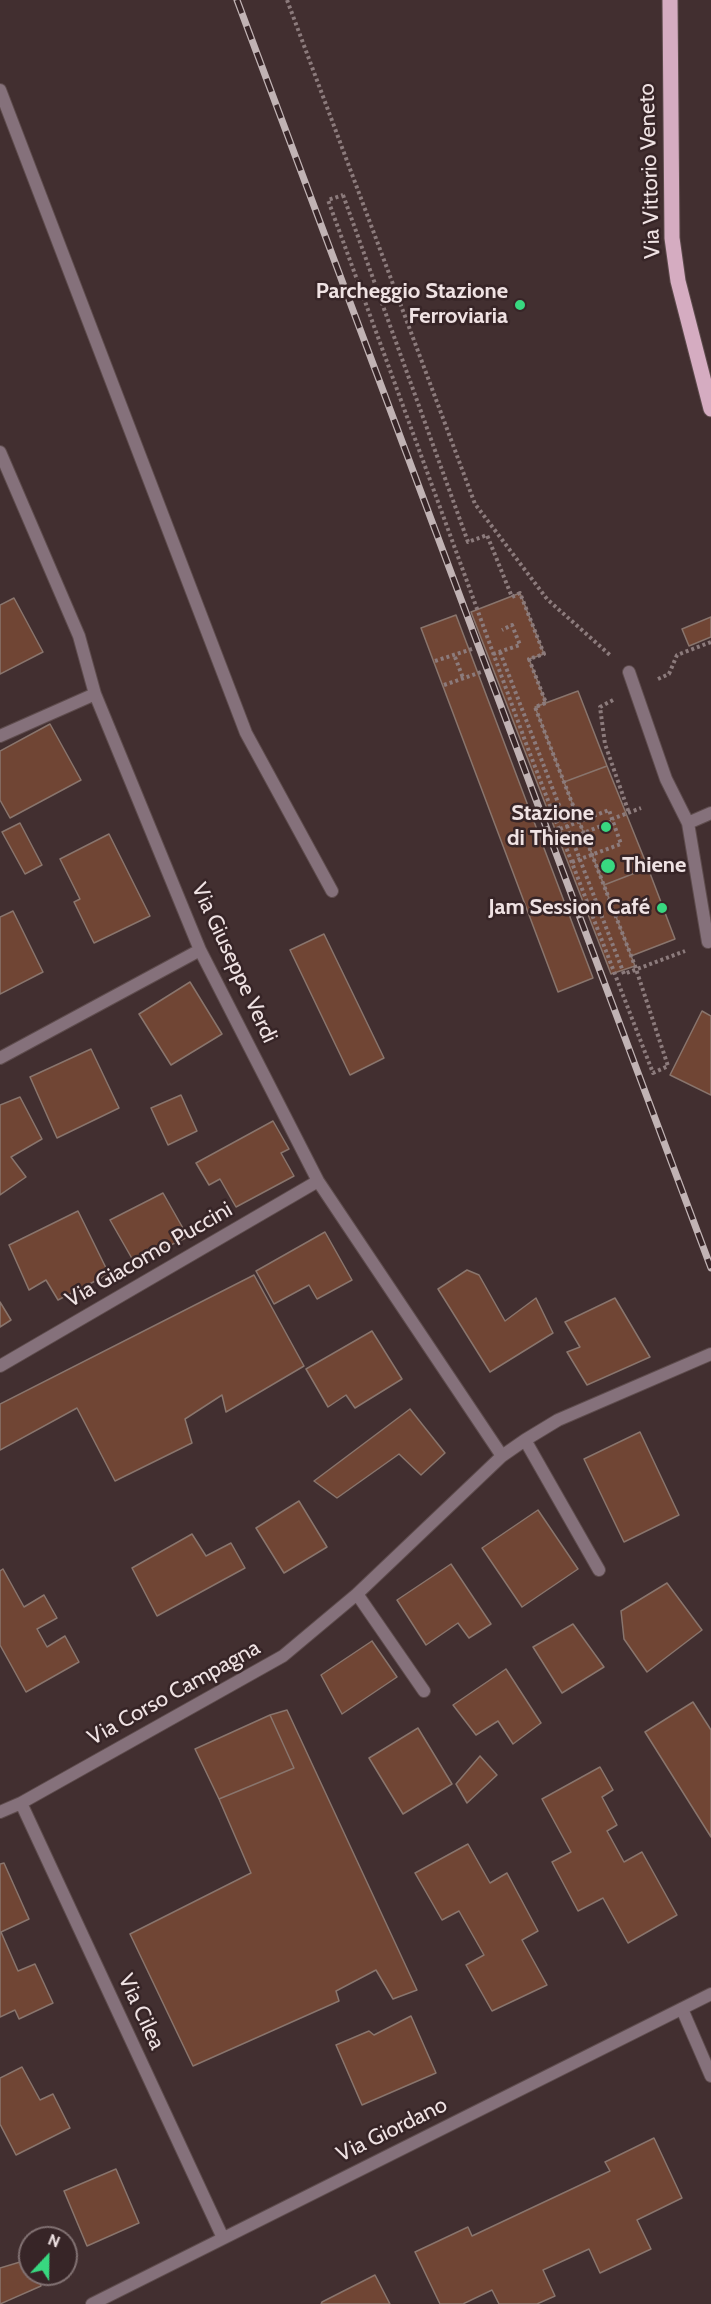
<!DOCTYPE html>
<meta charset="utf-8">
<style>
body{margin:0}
#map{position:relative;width:711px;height:2304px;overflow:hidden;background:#422f30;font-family:Cabin,sans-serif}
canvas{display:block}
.north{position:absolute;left:18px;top:2226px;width:60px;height:60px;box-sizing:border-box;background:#372527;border:2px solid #817172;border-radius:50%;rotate:22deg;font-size:16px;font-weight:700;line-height:24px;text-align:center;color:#efe2e3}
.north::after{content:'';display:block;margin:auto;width:21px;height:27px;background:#38d880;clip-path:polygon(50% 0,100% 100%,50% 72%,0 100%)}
</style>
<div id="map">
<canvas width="711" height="2304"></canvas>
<div class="north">N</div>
</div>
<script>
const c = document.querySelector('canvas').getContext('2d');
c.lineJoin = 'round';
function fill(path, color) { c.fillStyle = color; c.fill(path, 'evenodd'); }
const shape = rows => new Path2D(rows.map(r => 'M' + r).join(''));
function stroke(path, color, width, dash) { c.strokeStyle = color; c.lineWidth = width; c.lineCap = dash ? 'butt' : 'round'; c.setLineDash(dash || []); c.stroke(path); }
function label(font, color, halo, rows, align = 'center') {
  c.font = font + ' Cabin,sans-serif'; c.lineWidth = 5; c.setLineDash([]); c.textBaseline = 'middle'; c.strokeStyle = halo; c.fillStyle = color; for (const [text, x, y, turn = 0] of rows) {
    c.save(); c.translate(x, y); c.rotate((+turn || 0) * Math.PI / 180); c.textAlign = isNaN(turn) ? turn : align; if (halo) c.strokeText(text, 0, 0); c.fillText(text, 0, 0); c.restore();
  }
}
const building = shape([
 [520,593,544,654,529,659,546,703,535,707,635,966,611,974,471,612,520,593],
 [14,598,43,652,0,674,0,605,14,598],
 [456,615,593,978,558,992,421,628,456,615],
 [711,617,711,637,689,646,682,629,711,617],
 [578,691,607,766,564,782,535,707,578,691],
 [50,724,81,780,10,818,0,800,0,751,50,724],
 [607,766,648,868,604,885,564,782,607,766],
 [20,823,42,865,25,874,2,832,20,823],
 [109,834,150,916,94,943,74,902,80,899,60,859,109,834],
 [648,868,675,939,631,956,604,885,648,868],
 [13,911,43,972,0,994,0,917,13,911],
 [324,934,384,1058,350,1075,290,950,324,934],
 [190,982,222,1034,171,1065,139,1014,190,982],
 [702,1011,711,1016,711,1095,670,1075,702,1011],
 [91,1049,119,1108,57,1138,30,1077,91,1049],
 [181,1095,197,1131,168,1145,151,1108,181,1095],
 [20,1097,42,1139,11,1157,26,1177,0,1195,0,1105,20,1097],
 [273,1121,289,1149,281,1153,294,1176,236,1207,220,1179,209,1185,196,1163,273,1121],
 [163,1193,188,1237,134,1262,110,1220,163,1193],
 [78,1211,109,1274,58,1300,46,1280,29,1290,9,1245,78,1211],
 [325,1232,352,1280,317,1299,309,1285,274,1304,256,1271,325,1232],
 [467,1270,479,1275,505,1321,536,1298,553,1333,490,1372,438,1289,467,1270],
 [254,1275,304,1366,226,1412,222,1395,185,1419,192,1443,115,1481,77,1408,0,1450,0,1404,254,1275],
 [615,1298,650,1357,587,1385,567,1352,580,1347,565,1322,615,1298],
 [0,1302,11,1320,0,1327,0,1302],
 [372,1331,402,1379,355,1408,346,1395,328,1407,306,1369,372,1331],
 [410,1409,445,1453,421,1475,399,1454,337,1498,314,1481,410,1409],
 [640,1432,679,1515,624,1542,584,1459,640,1432],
 [299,1501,327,1547,284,1573,256,1528,299,1501],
 [538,1510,578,1569,522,1607,482,1548,538,1510],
 [192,1534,206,1556,231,1543,245,1568,157,1616,132,1568,192,1534],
 [451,1564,491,1624,469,1638,458,1623,426,1645,397,1600,451,1564],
 [3,1569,24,1607,44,1595,57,1618,37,1629,47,1647,65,1636,79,1662,26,1692,0,1645,0,1571,3,1569],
 [667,1583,702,1630,647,1672,624,1639,621,1611,667,1583],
 [573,1624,604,1667,562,1693,533,1647,573,1624],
 [372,1641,397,1677,342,1714,321,1675,372,1641],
 [506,1669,541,1723,513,1744,498,1721,476,1735,453,1705,506,1669],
 [693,1702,711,1730,711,1837,645,1732,693,1702],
 [287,1710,417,1990,393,1999,376,1970,336,1991,339,2001,193,2066,130,1934,251,1873,219,1799,294,1768,270,1715,287,1710],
 [270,1715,294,1768,219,1799,195,1749,270,1715],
 [418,1728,452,1784,403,1814,369,1758,418,1728],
 [480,1756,497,1775,467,1803,456,1784,480,1756],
 [600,1767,613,1790,602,1797,617,1825,607,1831,624,1862,642,1852,677,1915,628,1943,603,1898,578,1911,552,1862,571,1852,542,1799,600,1767],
 [468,1844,490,1883,507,1873,538,1931,522,1940,547,1985,492,2011,466,1965,484,1955,459,1911,442,1920,415,1873,468,1844],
 [4,1863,29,1919,1,1932,18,1971,35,1964,53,2003,19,2019,15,2010,0,2017,0,1864,4,1863],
 [411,2016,436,2073,362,2105,336,2045,369,2031,374,2035,411,2016],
 [22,2067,40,2100,53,2094,70,2128,16,2155,0,2124,0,2078,22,2067],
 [654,2138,682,2198,637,2220,651,2249,600,2273,589,2249,543,2270,555,2296,537,2304,499,2304,492,2290,463,2304,440,2304,415,2252,468,2227,472,2236,610,2171,605,2162,654,2138],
 [116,2169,139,2223,87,2246,64,2191,116,2169],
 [30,2259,30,2274,38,2274,41,2286,0,2304,0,2268,30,2259],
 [375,2275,390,2304,321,2304,322,2302,375,2275]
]);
fill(building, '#704534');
stroke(building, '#89756d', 1.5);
const service = shape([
 [0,90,246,733,332,891],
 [629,672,666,779,688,823,711,813],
 [688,823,708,942],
 [682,2009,711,2076]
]);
const minor = shape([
 [0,452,79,636,95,694,200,950,318,1181,502,1456],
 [0,736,95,694],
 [0,1058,200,950],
 [0,1366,318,1181],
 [525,1440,599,1570],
 [357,1594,424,1691],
 [21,1803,223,2238],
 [0,1812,21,1803,283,1656,357,1594,502,1456,525,1440,558,1420,711,1354],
 [92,2304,711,1994]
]);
const primary = shape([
 [670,0,672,238,678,281,711,409]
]);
stroke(service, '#5e4c4d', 14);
stroke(minor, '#5e4c4d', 14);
stroke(primary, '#5e4c4d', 17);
stroke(shape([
 [287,0,475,504,547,599,611,656],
 [343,195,468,542,487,535,512,597,520,593,544,654,529,659,546,703,535,707,635,966,668,1066,653,1073,527,746,328,200,343,195],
 [500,652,624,974,685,951],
 [493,654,520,645,512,625,502,630],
 [455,657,463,678],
 [435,661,472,649],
 [658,679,669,674,677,655,711,642],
 [444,685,481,672],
 [613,700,600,707,605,744,629,813],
 [560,829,609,810,612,819],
 [564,841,613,821],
 [572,862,621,844,612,819,641,808]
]), '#8c7b7c', 4, [3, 3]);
stroke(service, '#85717b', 12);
stroke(minor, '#85717b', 12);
stroke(primary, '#d5acc1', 15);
const rail = shape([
 [237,0,711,1268]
]);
stroke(rail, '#c1b3b4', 7);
stroke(rail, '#372527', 4.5, [14]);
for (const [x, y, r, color] of [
 [520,305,6,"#38d880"],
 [606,827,6,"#38d880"],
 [608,866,8,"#38d880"],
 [662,908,6,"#38d880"]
]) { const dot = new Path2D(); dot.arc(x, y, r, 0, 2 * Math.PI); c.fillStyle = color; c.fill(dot); stroke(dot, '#372527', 2); }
label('22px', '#efe2e3', '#372527', [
 ["Via Vittorio Veneto",650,171,-92],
 ["Via Giuseppe Verdi",234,963,65],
 ["Via Giacomo Puccini",149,1255,-30],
 ["Via Corso Campagna",174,1693,-29],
 ["Via Cilea",141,2012,65],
 ["Via Giordano",392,2130,-26]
]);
label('bold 22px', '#efe2e3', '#372527', [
 ["Parcheggio Stazione",508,292],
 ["Ferroviaria",508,317],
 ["Stazione",594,814],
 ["di Thiene",594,839],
 ["Thiene",622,866,"left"],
 ["Jam Session Café",650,908]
], 'right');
</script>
